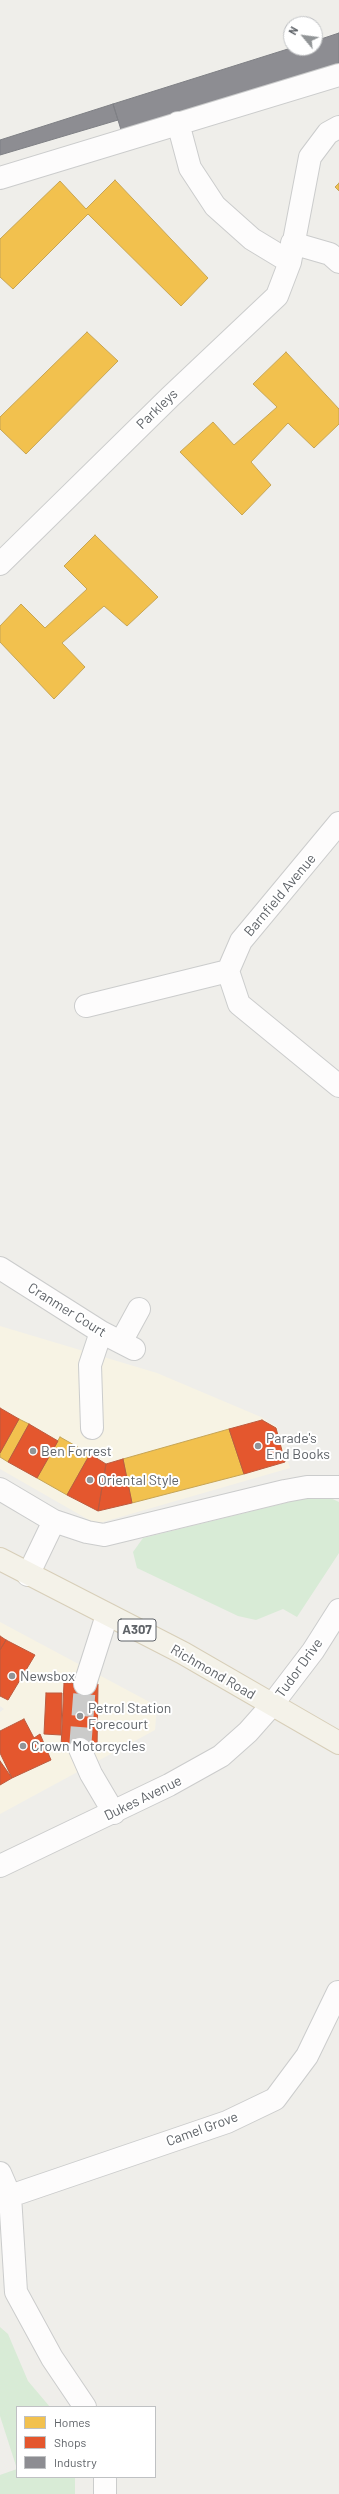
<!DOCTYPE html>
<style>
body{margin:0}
#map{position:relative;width:339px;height:2494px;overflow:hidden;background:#efeeea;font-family:Barlow,sans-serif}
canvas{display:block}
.legend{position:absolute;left:16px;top:2406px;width:140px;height:72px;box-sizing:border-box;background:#fff;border:1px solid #bfc1c3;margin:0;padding:5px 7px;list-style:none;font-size:12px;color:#5f6368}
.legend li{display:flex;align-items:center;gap:8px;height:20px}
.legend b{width:20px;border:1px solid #bfc1c3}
.north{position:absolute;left:283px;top:16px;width:40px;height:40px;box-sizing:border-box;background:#fff;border:1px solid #bfc1c3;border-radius:50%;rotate:299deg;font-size:11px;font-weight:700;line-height:16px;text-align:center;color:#5f6368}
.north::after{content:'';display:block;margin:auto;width:14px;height:18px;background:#919496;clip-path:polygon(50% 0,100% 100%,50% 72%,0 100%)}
</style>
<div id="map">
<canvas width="339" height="2494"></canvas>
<ul class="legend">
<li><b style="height:11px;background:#f2c14e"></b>Homes</li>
<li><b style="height:11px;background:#e4572e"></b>Shops</li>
<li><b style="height:11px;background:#8d8d92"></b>Industry</li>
</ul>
<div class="north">N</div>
</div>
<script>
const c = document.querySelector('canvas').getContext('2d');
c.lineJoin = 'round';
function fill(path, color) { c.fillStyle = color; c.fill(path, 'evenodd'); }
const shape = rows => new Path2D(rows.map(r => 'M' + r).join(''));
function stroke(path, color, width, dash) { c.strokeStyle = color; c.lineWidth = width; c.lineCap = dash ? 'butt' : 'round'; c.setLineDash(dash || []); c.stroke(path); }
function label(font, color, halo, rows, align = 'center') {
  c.font = font + ' Barlow,sans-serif'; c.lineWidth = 4; c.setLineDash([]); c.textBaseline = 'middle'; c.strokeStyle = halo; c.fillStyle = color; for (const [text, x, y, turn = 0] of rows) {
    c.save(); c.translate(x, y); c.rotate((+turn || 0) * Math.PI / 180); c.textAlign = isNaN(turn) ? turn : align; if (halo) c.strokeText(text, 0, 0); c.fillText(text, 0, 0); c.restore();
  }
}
fill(shape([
 [0,1326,157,1373,261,1417,277,1427,290,1468,96,1524,0,1469],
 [0,1622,157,1706,155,1730,0,1814,0,1712,4,1709,0,1706]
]), '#f7f3e4');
fill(shape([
 [322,1494,339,1502,339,1553,297,1617,283,1609,256,1620,238,1616,137,1568,133,1552,143,1538],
 [0,2327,8,2334,28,2381,50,2407,17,2407,17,2469,0,2416],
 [17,2469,17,2477,75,2477,75,2494,0,2494,0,2475]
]), '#d8ebd6');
const homes = shape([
 [115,180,208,278,181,306,88,214,13,289,0,277,0,239,60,181,86,209,115,180],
 [339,183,339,191,335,187,339,183],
 [87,332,118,361,26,454,0,429,0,417,87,332],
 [286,352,339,409,339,424,314,448,288,423,251,462,271,485,242,515,180,452,213,422,234,445,277,407,253,384,286,352],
 [95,535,158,597,127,626,104,606,62,643,85,667,54,699,0,642,0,626,21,604,45,628,87,589,64,566,95,535],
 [19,1419,29,1424,8,1462,0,1457,0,1453,19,1419],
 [229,1429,244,1474,132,1503,123,1459,229,1429],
 [60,1437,90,1454,67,1495,37,1478,60,1437]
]);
fill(homes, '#f2c14e');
stroke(homes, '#c6a556', 1);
const shops = shape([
 [0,1408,19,1419,0,1453,0,1408],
 [262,1420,276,1428,285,1462,244,1474,229,1429,262,1420],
 [29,1424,58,1441,37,1478,8,1462,29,1424],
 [90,1454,106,1464,98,1511,67,1495,90,1454],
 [123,1459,132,1503,98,1511,106,1464,123,1459],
 [0,1636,6,1640,0,1650,0,1636],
 [6,1640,35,1655,8,1700,0,1696,0,1650,6,1640],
 [64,1683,98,1684,97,1749,61,1748,64,1683],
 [46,1693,62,1693,61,1735,44,1734,46,1693],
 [24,1719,34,1738,40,1734,51,1760,12,1778,0,1753,0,1731,24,1719],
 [0,1761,12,1778,0,1785,0,1761]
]);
fill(shops, '#e4572e');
stroke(shops, '#bc5b3f', 1);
const industry = shape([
 [339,33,339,66,122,133,113,104,291,48,315,48,315,41,339,33],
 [113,104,118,120,0,155,0,140,113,104]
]);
fill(industry, '#8d8d92');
stroke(industry, '#7f8085', 1);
stroke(shape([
 [80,1749,85,1684]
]), '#cbcbca', 22, [22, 11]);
const minor = shape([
 [178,123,190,168,215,206,252,239,290,262],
 [0,178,339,75],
 [292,243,330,254,339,262],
 [0,564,170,397,277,296,290,262,310,157,328,133,339,127],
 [339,823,241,941,228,971,239,1004,339,1086],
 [86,1006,228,971],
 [0,1268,101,1332,134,1349],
 [121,1342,139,1309],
 [92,1428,90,1365,101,1332],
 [0,1489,54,1521,87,1532,104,1535,285,1491,307,1487,339,1487],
 [28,1575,54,1521],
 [85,1684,107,1615],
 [80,1749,91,1774,114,1813],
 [0,1866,169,1785,221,1756,248,1732,271,1706,313,1651,339,1610],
 [0,2173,10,2196,16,2292,52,2358,85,2407],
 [10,2196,227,2122,275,2099,307,2056,338,1992],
 [105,2477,105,2494]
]);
const major = shape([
 [0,1559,183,1653,339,1743]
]);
stroke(minor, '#cbcccc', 24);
stroke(major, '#d7ceb8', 24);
stroke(minor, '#fdfcfc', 22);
stroke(major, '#f4f2e9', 22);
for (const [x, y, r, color] of [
 [258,1446,4,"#919496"],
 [33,1451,4,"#919496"],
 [90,1480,4,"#919496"],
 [12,1676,4,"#919496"],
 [80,1716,4,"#919496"],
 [23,1746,4,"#919496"]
]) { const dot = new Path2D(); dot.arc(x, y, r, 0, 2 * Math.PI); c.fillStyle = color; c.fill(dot); stroke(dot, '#fff', 1.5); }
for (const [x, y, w] of [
 [137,1630,38]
]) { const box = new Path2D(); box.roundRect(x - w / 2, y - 11, w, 22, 3); c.fillStyle = '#fff'; c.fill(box); stroke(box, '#5f6368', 1); }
label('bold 13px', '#5f6368', null, [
 ["A307",137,1630]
]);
label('14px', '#5f6368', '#fff', [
 ["Parkleys",157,409,-44],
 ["Barnfield Avenue",280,895,-50],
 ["Cranmer Court",67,1310,32],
 ["Tudor Drive",299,1668,-54],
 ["Richmond Road",213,1672,30],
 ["Dukes Avenue",143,1798,-26],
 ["Camel Grove",202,2129,-20]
]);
label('14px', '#5f6368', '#fff', [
 ["Parade's",266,1438],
 ["End Books",266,1454],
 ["Ben Forrest",41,1451],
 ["Oriental Style",98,1480],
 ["Newsbox",20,1676],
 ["Petrol Station",88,1708],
 ["Forecourt",88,1724],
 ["Crown Motorcycles",31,1746]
], 'left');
</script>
